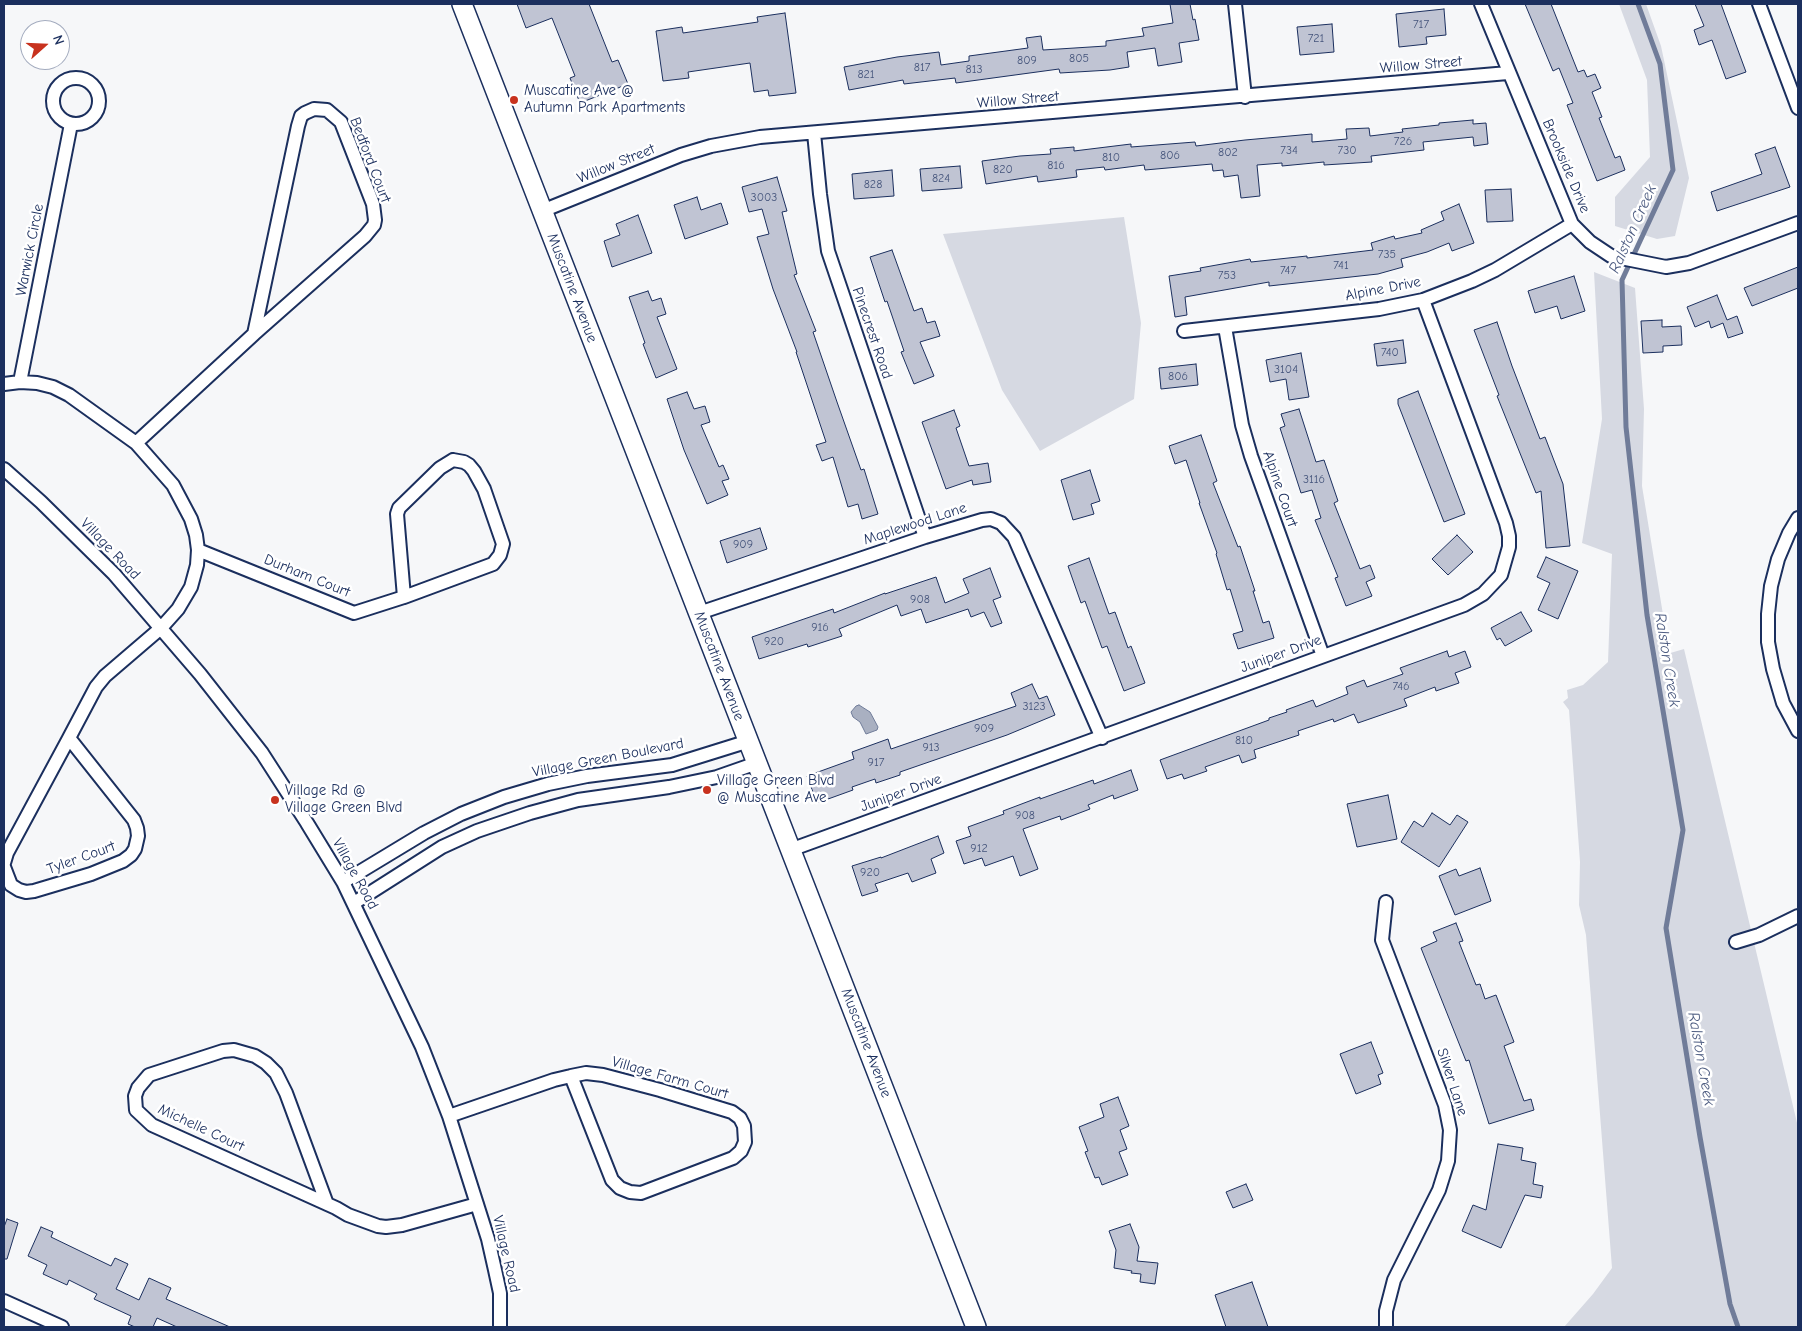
<!DOCTYPE html>
<style>
body{margin:0}
#map{position:relative;width:1802px;height:1331px;overflow:hidden;background:#f6f7f9;font-family:"Comic Neue",sans-serif}
canvas{display:block}
.frame{position:absolute;inset:0;border:5px solid #1b2f5e;pointer-events:none}
.north{position:absolute;left:20px;top:20px;width:50px;height:50px;box-sizing:border-box;background:#fff;border:1px solid #a4acbf;border-radius:50%;rotate:70deg;font-size:14px;font-weight:700;line-height:20px;text-align:center;color:#1b2f5e}
.north::after{content:'';display:block;margin:auto;width:18px;height:22px;background:#c8321e;clip-path:polygon(50% 0,100% 100%,50% 72%,0 100%)}
</style>
<div id="map">
<canvas width="1802" height="1331"></canvas>
<div class="frame"></div>
<div class="north">N</div>
</div>
<script>
const c = document.querySelector('canvas').getContext('2d');
c.lineJoin = 'round';
function fill(path, color) { c.fillStyle = color; c.fill(path, 'evenodd'); }
const shape = rows => new Path2D(rows.map(r => 'M' + r).join(''));
function stroke(path, color, width, dash) { c.strokeStyle = color; c.lineWidth = width; c.lineCap = dash ? 'butt' : 'round'; c.setLineDash(dash || []); c.stroke(path); }
function label(font, color, halo, rows, align = 'center') {
  c.font = font + ' "Comic Neue",sans-serif'; c.lineWidth = 5; c.setLineDash([]); c.textBaseline = 'middle'; c.strokeStyle = halo; c.fillStyle = color; for (const [text, x, y, turn = 0] of rows) {
    c.save(); c.translate(x, y); c.rotate((+turn || 0) * Math.PI / 180); c.textAlign = isNaN(turn) ? turn : align; if (halo) c.strokeText(text, 0, 0); c.fillText(text, 0, 0); c.restore();
  }
}
fill(shape([
 [1619,4,1646,4,1661,46,1689,178,1675,236,1657,239,1615,226,1615,197,1650,157,1647,80],
 [1124,217,1141,323,1134,399,1040,451,1002,390,943,234],
 [1594,272,1635,288,1644,409,1642,486,1666,633,1667,654,1684,649,1798,1127,1798,1327,1564,1327,1593,1294,1612,1268,1586,935,1579,905,1580,862,1569,710,1563,702,1568,698,1567,690,1583,685,1608,662,1612,554,1582,543,1602,419]
]), '#d6d9e2');
const water = shape([
 [859,705,870,712,878,727,877,730,866,734,860,722,853,717,851,712,856,706,859,705]
]);
fill(water, '#a9b0c1');
stroke(water, '#707c99', 1);
stroke(shape([
 [1638,4,1660,64,1673,170,1622,280,1626,427,1647,615,1683,830,1666,928,1700,1137,1730,1304,1738,1327]
]), '#707c99', 5);
const building = shape([
 [517,4,589,4,612,62,618,60,628,84,580,103,570,78,575,76,552,18,526,28,517,4],
 [1170,4,1190,4,1193,20,1195,19,1199,40,1179,43,1182,62,1158,66,1155,48,1127,52,1129,67,1110,70,1060,73,1059,69,956,83,955,78,904,84,903,80,849,90,844,67,897,57,939,52,941,65,969,61,969,56,1028,48,1026,38,1041,36,1043,50,1106,46,1106,41,1144,36,1142,28,1173,23,1170,4],
 [1525,4,1551,4,1578,72,1584,70,1587,77,1595,74,1601,88,1592,92,1602,117,1599,118,1615,158,1620,156,1625,170,1597,181,1567,105,1573,103,1559,68,1553,71,1525,4],
 [1695,4,1721,4,1746,72,1726,79,1712,40,1699,45,1694,30,1704,26,1695,4],
 [1444,9,1446,35,1426,37,1427,44,1399,47,1396,14,1444,9],
 [785,13,796,93,769,96,768,90,754,92,750,63,688,72,689,78,663,81,656,31,682,27,683,33,758,22,757,17,785,13],
 [1332,24,1334,52,1300,55,1297,27,1332,24],
 [1473,120,1473,124,1486,123,1488,144,1474,146,1473,137,1423,142,1424,150,1371,156,1372,162,1324,165,1324,162,1282,166,1282,163,1257,165,1260,196,1241,198,1238,175,1224,177,1223,170,1213,171,1212,164,1145,170,1144,165,1105,170,1104,167,1076,170,1077,177,1038,182,1037,176,986,184,982,161,1020,156,1051,154,1050,149,1074,147,1074,151,1131,144,1131,147,1195,142,1196,146,1245,140,1312,134,1312,142,1347,139,1346,129,1369,128,1370,136,1403,132,1402,129,1439,125,1439,123,1473,120],
 [1775,147,1790,187,1717,211,1711,192,1762,174,1755,154,1775,147],
 [960,166,962,188,922,191,920,169,960,166],
 [892,170,894,196,854,199,852,174,892,170],
 [777,177,787,211,782,212,797,274,794,275,816,331,813,332,837,402,861,470,864,469,878,514,862,519,858,504,848,507,833,457,822,461,816,445,826,442,796,352,797,352,773,289,757,237,769,234,762,209,749,212,742,187,777,177],
 [1511,189,1513,221,1487,222,1485,190,1511,189],
 [697,197,701,210,721,203,728,224,685,239,674,205,697,197],
 [1459,204,1474,243,1452,251,1449,243,1427,252,1401,259,1403,267,1378,274,1269,286,1269,282,1185,297,1187,315,1175,317,1169,276,1201,271,1200,268,1250,259,1251,262,1307,256,1307,258,1373,250,1371,243,1394,236,1395,239,1422,233,1421,230,1444,220,1441,212,1459,204],
 [638,215,652,253,612,267,604,241,620,235,616,224,638,215],
 [892,250,914,311,922,308,927,323,935,321,940,336,920,342,934,376,914,384,901,352,904,351,887,301,885,302,870,257,892,250],
 [1798,267,1798,288,1752,306,1744,288,1798,267],
 [1574,276,1585,311,1561,319,1557,306,1535,313,1528,291,1574,276],
 [648,291,652,301,661,298,666,314,657,317,677,369,656,378,643,344,645,343,629,297,648,291],
 [1717,295,1727,320,1737,316,1743,333,1728,338,1723,323,1711,328,1709,321,1695,327,1687,307,1717,295],
 [1662,320,1662,327,1681,326,1682,345,1663,346,1663,352,1643,353,1641,321,1662,320],
 [1497,322,1512,366,1540,439,1545,437,1563,484,1570,546,1546,548,1541,491,1536,493,1497,396,1499,395,1474,330,1497,322],
 [1403,340,1406,363,1377,366,1374,344,1403,340],
 [1301,353,1309,397,1289,400,1286,379,1270,382,1266,360,1301,353],
 [1196,364,1198,385,1161,389,1159,368,1196,364],
 [1418,391,1465,514,1444,522,1398,404,1398,399,1418,391],
 [687,392,694,409,705,406,710,422,701,425,719,467,723,465,729,479,722,481,728,495,707,504,684,450,667,399,687,392],
 [1299,409,1316,462,1324,460,1338,501,1334,503,1360,569,1370,565,1375,578,1366,582,1372,596,1346,606,1335,578,1338,577,1315,520,1321,518,1312,490,1301,493,1280,428,1285,426,1281,414,1299,409],
 [954,410,960,426,956,428,969,466,988,463,991,482,973,485,972,480,946,489,922,422,954,410],
 [1201,435,1217,481,1213,483,1238,547,1240,546,1255,591,1253,591,1263,623,1269,621,1274,638,1238,649,1233,634,1243,631,1230,589,1227,590,1216,554,1217,553,1199,503,1200,503,1186,460,1175,464,1169,446,1201,435],
 [1090,470,1100,501,1091,504,1094,514,1073,520,1061,480,1090,470],
 [760,528,767,549,727,563,720,541,760,528],
 [1457,535,1473,552,1448,575,1432,559,1457,535],
 [1546,557,1578,571,1558,619,1538,610,1550,583,1537,577,1546,557],
 [1089,558,1109,614,1115,612,1128,648,1131,646,1145,683,1124,691,1107,646,1102,648,1085,601,1081,603,1068,566,1089,558],
 [990,568,1001,597,993,600,1002,623,991,627,984,612,971,617,968,609,926,623,921,609,901,616,897,605,839,629,842,636,808,647,807,644,759,659,752,637,833,609,834,613,885,593,885,594,936,577,945,603,969,593,963,579,990,568],
 [1521,612,1532,631,1505,646,1500,638,1497,640,1491,628,1521,612],
 [1447,651,1449,657,1465,651,1471,667,1455,673,1459,683,1436,691,1435,687,1404,699,1407,706,1358,723,1354,714,1334,722,1333,719,1298,731,1299,735,1254,750,1256,758,1242,763,1239,755,1205,767,1207,771,1184,779,1182,774,1167,779,1160,760,1269,720,1269,718,1287,712,1286,710,1313,700,1316,707,1348,694,1346,687,1364,680,1367,687,1403,674,1400,668,1447,651],
 [1032,684,1039,699,1047,696,1055,715,1007,735,900,772,900,775,876,783,875,779,852,787,853,790,817,803,807,776,854,759,852,752,888,739,891,749,1016,706,1011,693,1032,684],
 [1131,770,1138,790,1114,799,1113,795,1088,805,1090,809,1061,820,1060,816,1023,829,1038,869,1020,876,1013,856,985,866,982,858,964,864,956,841,971,836,968,827,1004,814,1003,811,1040,797,1040,799,1093,780,1094,784,1131,770],
 [1388,795,1397,839,1357,847,1347,804,1388,795],
 [1432,813,1450,825,1457,815,1468,822,1439,867,1401,842,1414,821,1423,827,1432,813],
 [938,836,944,853,931,859,936,873,912,882,908,873,875,884,878,891,862,896,852,866,881,857,881,858,938,836],
 [1480,868,1491,901,1455,915,1439,876,1456,869,1459,876,1480,868],
 [1456,923,1463,941,1459,942,1476,985,1480,984,1485,999,1496,995,1514,1042,1504,1046,1524,1101,1531,1099,1534,1110,1489,1124,1469,1060,1466,1061,1421,948,1437,941,1433,932,1456,923],
 [1371,1042,1383,1073,1378,1075,1381,1084,1356,1094,1340,1054,1371,1042],
 [1118,1097,1129,1126,1120,1130,1127,1149,1119,1152,1128,1175,1102,1185,1099,1177,1095,1178,1085,1152,1088,1151,1079,1127,1104,1117,1100,1104,1118,1097],
 [1498,1144,1523,1148,1521,1160,1536,1163,1533,1184,1543,1186,1541,1198,1525,1195,1501,1248,1462,1231,1473,1205,1486,1210,1498,1144],
 [1246,1184,1253,1200,1233,1208,1226,1192,1246,1184],
 [7,1219,18,1223,7,1259,4,1259,4,1227,7,1219],
 [1130,1224,1139,1247,1137,1261,1158,1263,1155,1284,1140,1282,1141,1274,1131,1273,1132,1271,1114,1268,1116,1250,1109,1231,1130,1224],
 [41,1227,53,1232,51,1237,111,1266,115,1258,128,1264,116,1289,139,1300,149,1278,171,1288,166,1299,230,1327,177,1327,157,1318,153,1327,135,1327,128,1324,131,1316,94,1299,97,1294,69,1280,67,1285,43,1274,47,1265,28,1256,41,1227],
 [1252,1282,1268,1327,1226,1327,1215,1295,1252,1282]
]);
fill(building, '#c0c4d3');
stroke(building, '#1b2f5e', 1);
const minor = shape([
 [1235,4,1245,97],
 [1481,4,1572,224,1590,242,1611,256,1666,267,1689,263,1798,223],
 [1759,4,1798,108],
 '53 101a23 23 0 1 1 46 0a23 23 0 1 1-46 0Z',
 [314,109,327,110,341,122,373,204,375,220,374,225,365,236,254,334,298,126,301,116,305,113,314,109],
 [814,133,820,194,828,251,925,537],
 [542,211,681,155,711,146,760,137,1508,73],
 [1225,327,1242,425,1251,456,1323,656],
 [1184,331,1379,309,1423,300,1472,281,1495,270,1572,224],
 [20,382,71,124],
 [4,384,20,382,37,383,53,387,69,395,136,443,173,485,191,519,196,535,198,550,197,565,191,587,178,609,161,628,105,676,96,687,69,738],
 [136,443,254,334],
 [453,460,464,462,469,465,474,471,484,489,503,544,500,555,493,564,404,597,397,514,399,508,440,468,453,460],
 [4,469,41,502,114,574,200,674,262,753,307,823,343,882,422,1047,449,1116,488,1239,495,1270,500,1293,500,1327],
 [1798,518,1789,533,1778,559,1771,586,1768,614,1768,642,1773,669,1783,703,1798,731],
 [198,550,354,613,404,597],
 [699,613,925,537,982,520,991,519,1001,523,1014,537,1102,738],
 [790,850,1464,605,1483,594,1501,575,1509,547,1509,536,1506,523,1423,300],
 [4,863,7,853,69,738,134,820,137,828,138,836,135,849,131,855,123,861,91,874,34,891,26,892,19,890,11,885,4,867],
 [343,882,424,833,461,814,504,797,548,784,587,776,672,765,749,741],
 [354,903,442,847,477,831,530,813,578,800,669,787,717,777,757,763],
 [1736,942,1759,935,1798,916],
 [586,1073,603,1075,660,1090,732,1112,740,1118,744,1126,745,1142,741,1151,733,1158,641,1193,630,1192,620,1188,612,1180,571,1076,586,1073],
 [449,1116,554,1080,571,1076],
 [327,1204,286,1093,276,1073,266,1063,255,1056,234,1050,223,1051,149,1075,138,1088,135,1096,136,1110,152,1125,336,1208,348,1215,378,1226,386,1227,402,1225,477,1204],
 [4,1301,62,1327],
 [1386,1327,1386,1311,1394,1280,1439,1190,1448,1161,1450,1130,1445,1105,1382,940,1386,902]
]);
const secondary = shape([
 [462,4,976,1327]
]);
stroke(minor, '#1b2f5e', 16);
stroke(secondary, '#1b2f5e', 22);
stroke(minor, '#fff', 12);
stroke(secondary, '#fff', 19);
for (const [x, y, r, color] of [
 [514,100,5,"#c8321e"],
 [707,790,5,"#c8321e"],
 [275,800,5,"#c8321e"]
]) { const dot = new Path2D(); dot.arc(x, y, r, 0, 2 * Math.PI); c.fillStyle = color; c.fill(dot); stroke(dot, '#fff', 2); }
label('12px', '#44547b', null, [
 ["717",1421,25],
 ["721",1316,39],
 ["805",1079,59],
 ["809",1027,61],
 ["817",922,68],
 ["813",974,70],
 ["821",866,75],
 ["726",1403,142],
 ["734",1289,151],
 ["730",1347,151],
 ["802",1228,153],
 ["806",1170,156],
 ["810",1111,158],
 ["816",1056,166],
 ["820",1003,170],
 ["824",941,179],
 ["828",873,185],
 ["3003",764,198],
 ["735",1387,255],
 ["741",1341,266],
 ["747",1288,271],
 ["753",1227,276],
 ["740",1390,353],
 ["3104",1286,370],
 ["806",1178,377],
 ["3116",1314,480],
 ["909",743,545],
 ["908",920,600],
 ["916",820,628],
 ["920",774,642],
 ["746",1401,687],
 ["3123",1034,707],
 ["909",984,729],
 ["810",1244,741],
 ["913",931,748],
 ["917",876,763],
 ["908",1025,816],
 ["912",979,849],
 ["920",870,873]
]);
label('15px', '#1b2f5e', '#fff', [
 ["Willow Street",1421,65,-5],
 ["Willow Street",1018,100,-5],
 ["Bedford Court",370,160,69],
 ["Willow Street",616,164,-22],
 ["Brookside Drive",1566,166,67],
 ["Warwick Circle",30,250,-79],
 ["Muscatine Avenue",572,288,69],
 ["Alpine Drive",1383,289,-11],
 ["Pinecrest Road",872,333,71],
 ["Alpine Court",1280,489,71],
 ["Maplewood Lane",915,524,-18],
 ["Village Road",110,549,46],
 ["Durham Court",307,576,22],
 ["Juniper Drive",1281,654,-20],
 ["Muscatine Avenue",719,666,69],
 ["Village Green Boulevard",608,758,-11],
 ["Juniper Drive",901,793,-20],
 ["Tyler Court",81,858,-20],
 ["Village Road",355,874,61],
 ["Muscatine Avenue",866,1043,69],
 ["Village Farm Court",670,1078,16],
 ["Silver Lane",1452,1082,72],
 ["Michelle Court",201,1128,25],
 ["Village Road",506,1254,77]
]);
label('15px', '#1b2f5e', '#fff', [
 ["Muscatine Ave @",524,91],
 ["Autumn Park Apartments",524,108],
 ["Village Green Blvd",717,781],
 ["@ Muscatine Ave",717,798],
 ["Village Rd @",285,791],
 ["Village Green Blvd",285,808]
], 'left');
label('italic 16px', '#4d5c81', '#fff', [
 ["Ralston Creek",1633,229,-66],
 ["Ralston Creek",1667,660,81],
 ["Ralston Creek",1701,1059,80]
]);
</script>
